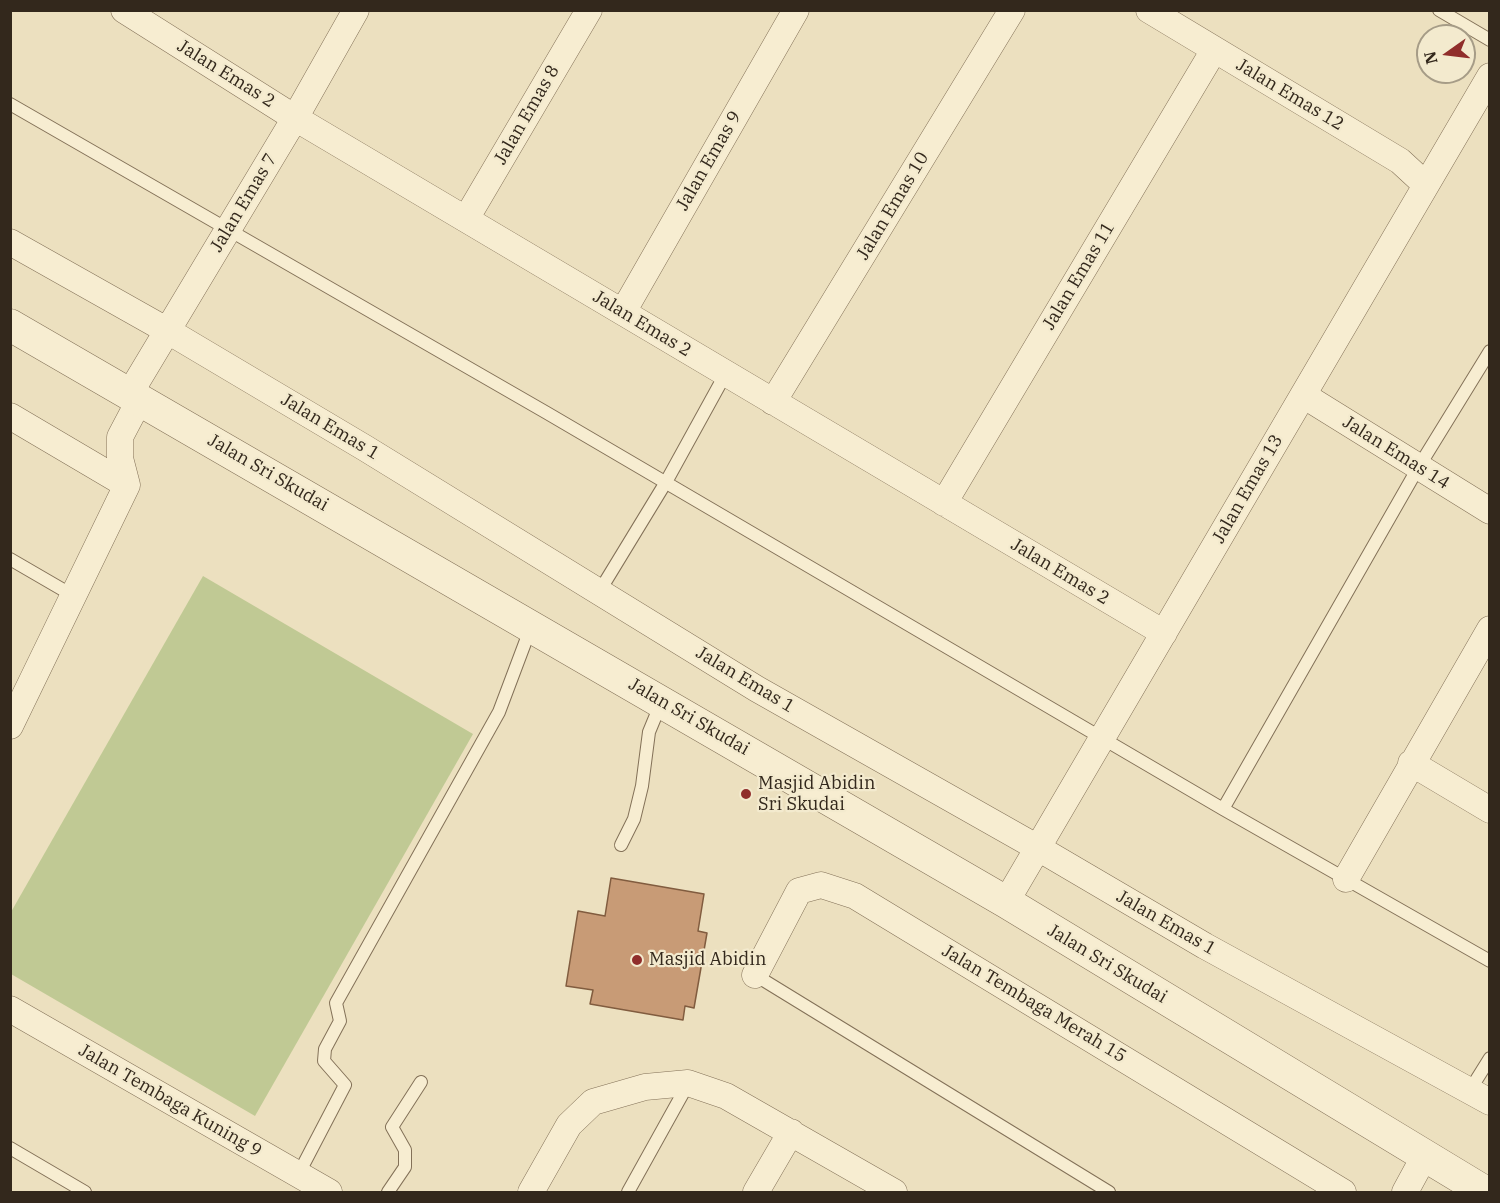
<!DOCTYPE html>
<style>
body{margin:0}
#map{position:relative;width:1500px;height:1203px;overflow:hidden;background:#ece0bf;font-family:"IBM Plex Serif",serif}
canvas{display:block}
.frame{position:absolute;inset:0;border:12px solid #33281c;pointer-events:none}
.north{position:absolute;left:1416px;top:24px;width:60px;height:60px;box-sizing:border-box;background:#f3eace;border:2px solid #a69c87;border-radius:50%;rotate:256deg;font-size:16px;font-weight:700;line-height:24px;text-align:center;color:#33281c}
.north::after{content:'';display:block;margin:auto;width:21px;height:27px;background:#902e2b;clip-path:polygon(50% 0,100% 100%,50% 72%,0 100%)}
</style>
<div id="map">
<canvas width="1500" height="1203"></canvas>
<div class="frame"></div>
<div class="north">N</div>
</div>
<script>
const c = document.querySelector('canvas').getContext('2d');
c.lineJoin = 'round';
function fill(path, color) { c.fillStyle = color; c.fill(path, 'evenodd'); }
const shape = rows => new Path2D(rows.map(r => 'M' + r).join(''));
function stroke(path, color, width, dash) { c.strokeStyle = color; c.lineWidth = width; c.lineCap = dash ? 'butt' : 'round'; c.setLineDash(dash || []); c.stroke(path); }
function label(font, color, halo, rows, align = 'center') {
  c.font = font + ' "IBM Plex Serif",serif'; c.lineWidth = 4.5; c.setLineDash([]); c.textBaseline = 'middle'; c.strokeStyle = halo; c.fillStyle = color; for (const [text, x, y, turn = 0] of rows) {
    c.save(); c.translate(x, y); c.rotate((+turn || 0) * Math.PI / 180); c.textAlign = isNaN(turn) ? turn : align; if (halo) c.strokeText(text, 0, 0); c.fillText(text, 0, 0); c.restore();
  }
}
fill(shape([
 [203,576,473,734,255,1116,11,974,11,912]
]), '#c0c994');
const building = shape([
 [611,878,704,894,698,931,707,933,694,1008,685,1006,683,1020,590,1004,593,990,566,986,578,911,605,916,611,878]
]);
fill(building, '#c89b76');
stroke(building, '#815c3f', 1.5);
const service = shape([
 [1439,10,1490,40],
 [10,104,547,413,1223,809,1490,961],
 [10,559,72,595],
 [599,592,666,482,726,373],
 [1223,809,1418,468,1490,351],
 [621,845,634,819,642,786,649,732,661,703],
 [755,975,1109,1192],
 [1470,1090,1490,1058],
 [10,1148,85,1192],
 [298,1175,345,1085,324,1061,325,1049,340,1021,336,1003,499,712,531,627],
 [388,1192,405,1167,405,1150,392,1127,421,1082],
 [628,1192,688,1084]
]);
const minor = shape([
 [124,10,295,118,1164,633],
 [1149,10,1400,161,1426,185],
 [466,219,589,10],
 [10,242,168,331,365,448,757,689,1038,848,1205,946,1490,1102],
 [623,312,796,10],
 [130,393,295,118,356,10],
 [1303,395,1490,511],
 [773,402,1012,10],
 [10,416,127,485],
 [944,503,1214,50],
 [10,726,127,485,120,458,120,437,140,399],
 [1411,763,1490,810],
 [1346,879,1490,629],
 [1006,902,1490,76],
 [755,975,799,891,821,885,855,896,1343,1192],
 [10,1009,329,1192],
 [531,1192,569,1125,593,1102,645,1087,688,1083,726,1096,894,1192],
 [756,1192,791,1132],
 [1405,1192,1424,1157]
]);
const tertiary = shape([
 [10,325,1006,902,1485,1192]
]);
stroke(service, '#837158', 14);
stroke(minor, '#837158', 27);
stroke(tertiary, '#837158', 33);
stroke(service, '#f7edd1', 12);
stroke(minor, '#f7edd1', 26);
stroke(tertiary, '#f7edd1', 32);
for (const [x, y, r, color] of [
 [746,794,6,"#902e2b"],
 [637,960,6,"#902e2b"]
]) { const dot = new Path2D(); dot.arc(x, y, r, 0, 2 * Math.PI); c.fillStyle = color; c.fill(dot); stroke(dot, '#f3eace', 2); }
label('18px', '#33281c', '#f3eace', [
 ["Jalan Emas 2",226,74,32],
 ["Jalan Emas 12",1290,95,31],
 ["Jalan Emas 8",527,115,-60],
 ["Jalan Emas 9",709,161,-60],
 ["Jalan Emas 7",244,203,-59],
 ["Jalan Emas 10",893,206,-59],
 ["Jalan Emas 11",1079,276,-59],
 ["Jalan Emas 2",642,324,31],
 ["Jalan Emas 1",330,427,31],
 ["Jalan Emas 14",1396,453,32],
 ["Jalan Sri Skudai",268,473,30],
 ["Jalan Emas 13",1248,489,-60],
 ["Jalan Emas 2",1060,572,31],
 ["Jalan Emas 1",745,680,31],
 ["Jalan Sri Skudai",689,717,30],
 ["Jalan Emas 1",1166,923,30],
 ["Jalan Sri Skudai",1107,964,31],
 ["Jalan Tembaga Merah 15",1034,1004,31],
 ["Jalan Tembaga Kuning 9",170,1101,30]
]);
label('18px', '#33281c', '#f3eace', [
 ["Masjid Abidin",758,784],
 ["Sri Skudai",758,805],
 ["Masjid Abidin",649,960]
], 'left');
</script>
